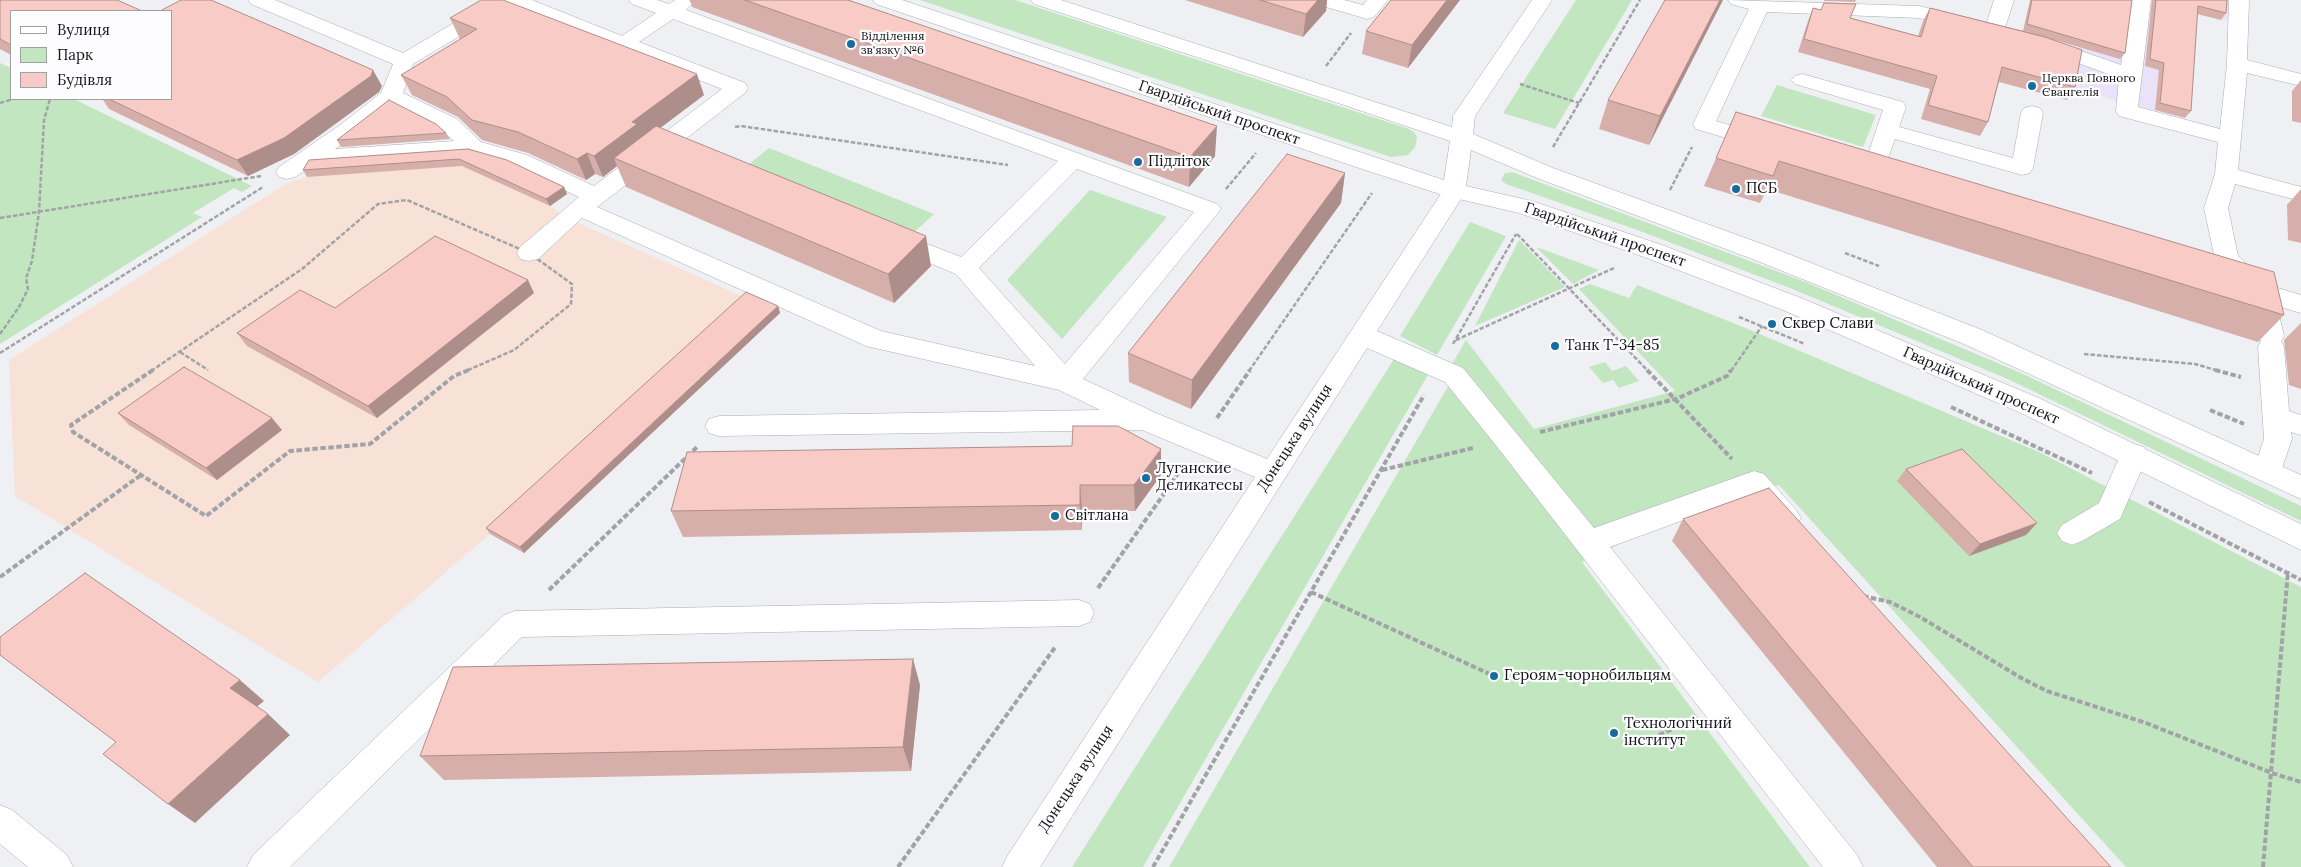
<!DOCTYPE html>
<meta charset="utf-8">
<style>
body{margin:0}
#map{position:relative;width:2301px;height:867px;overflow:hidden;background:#eff0f4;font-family:Lora,serif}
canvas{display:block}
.legend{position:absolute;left:10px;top:10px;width:162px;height:90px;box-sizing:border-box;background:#fdfdff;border:1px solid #a0a0a1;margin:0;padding:6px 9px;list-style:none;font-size:15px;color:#141415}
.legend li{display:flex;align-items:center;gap:10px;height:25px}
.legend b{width:25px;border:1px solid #a0a0a1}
</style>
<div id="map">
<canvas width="2301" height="867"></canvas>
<ul class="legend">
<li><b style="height:6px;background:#fff"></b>Вулиця</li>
<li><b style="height:14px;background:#c1e6c0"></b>Парк</li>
<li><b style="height:14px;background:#f9cbc6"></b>Будівля</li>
</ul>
</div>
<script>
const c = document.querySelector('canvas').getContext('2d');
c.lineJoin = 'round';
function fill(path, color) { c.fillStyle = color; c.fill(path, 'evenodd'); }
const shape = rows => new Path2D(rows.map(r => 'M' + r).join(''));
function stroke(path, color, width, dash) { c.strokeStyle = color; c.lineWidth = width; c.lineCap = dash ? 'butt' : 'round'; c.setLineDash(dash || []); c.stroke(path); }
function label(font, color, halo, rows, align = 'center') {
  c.font = font + ' Lora,serif'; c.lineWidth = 4.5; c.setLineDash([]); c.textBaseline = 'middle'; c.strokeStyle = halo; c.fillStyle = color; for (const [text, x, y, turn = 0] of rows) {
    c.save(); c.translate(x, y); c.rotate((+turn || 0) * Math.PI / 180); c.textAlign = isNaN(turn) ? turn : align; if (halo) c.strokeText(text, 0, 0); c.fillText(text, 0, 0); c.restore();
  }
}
fill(shape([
 [2086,0,2234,0,2233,22,2193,13,2185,118,2069,88]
]), '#e9e2f8');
fill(shape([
 [462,166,550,206,567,218,748,299,490,534,318,682,15,496,9,360,287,183,307,177]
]), '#f8e1d6');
fill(shape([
 [920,0,1015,0,1409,129,1415,133,1417,138,1415,147,1408,155,1391,157],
 [1576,0,1632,0,1555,129,1503,113],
 [0,63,11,68,11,99,74,99,252,186,242,192,234,188,193,213,202,217,0,344],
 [1777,85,1876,115,1863,147,1761,116],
 [769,148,934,214,908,238,742,170],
 [1512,172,1803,281,2021,373,2301,506,2301,521,2010,380,1795,290,1640,231,1506,184,1501,180,1505,173],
 [1090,190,1167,217,1062,339,1007,280],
 [1470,222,1506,236,1437,355,1400,336],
 [1519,240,1565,287,1475,326],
 [1536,247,1599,270,1573,284],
 [1590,284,1629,298,1637,285,1743,327,2039,452,2301,587,2301,867,2126,867,1779,485,1638,535,1582,562,1810,867,1169,867,1450,383,1452,364,1466,340,1534,429,1675,391,1579,289],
 [1394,359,1429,373,1143,867,1072,867],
 [1605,362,1612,371,1626,366,1639,381,1619,388,1613,380,1603,383,1589,367]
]), '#c1e6c0');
const minor = shape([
 [248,0,275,0,403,53,481,7,488,5,495,7,498,11,495,15,413,64,403,93,457,119,481,142,527,155,594,186,722,89,507,4,504,0,532,0,622,36,656,13,632,4,629,0,657,0,669,4,675,0,689,0,692,4,686,10,1217,204,1221,209,1217,214,1083,379,1156,413,1267,459,1446,186,1454,184,1462,186,1466,191,1377,331,1463,368,1594,528,1754,471,1764,474,1796,510,1801,518,1796,526,1786,530,1776,526,1749,496,1610,547,1857,855,1863,867,1823,867,1498,448,1445,382,1367,348,1040,867,1002,867,1008,855,1255,477,1142,430,719,436,709,433,705,426,709,419,719,416,1100,410,1059,390,866,346,582,218,538,259,529,261,520,259,517,253,520,247,579,197,511,165,472,154,313,165,295,177,287,179,279,177,276,172,279,167,340,125,381,93,393,64,251,4,248,0],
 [673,19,1058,161,961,257,894,231,886,233,882,239,886,245,956,274,1035,366,881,331,597,207,745,93,748,88,745,83,639,42,673,19],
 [393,105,441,129,454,141,335,149,393,105],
 [1077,169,1194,212,1065,364,979,268,1077,169],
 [1313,0,1344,0,1363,5,1367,0,1388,0,1374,17,1367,19,1316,4,1313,0],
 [1728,0,1919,6,1971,19,1974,23,1971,27,1964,29,1919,18,1767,12,1716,121,1771,137,1774,142,1771,147,1763,149,1696,129,1693,124,1749,9,1731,4,1728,0],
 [1994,0,2014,0,2004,31,2001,35,1994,37,1987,35,1984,31,1994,0],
 [2131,0,2151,0,2138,107,2220,129,2227,64,2229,0,2249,0,2247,60,2301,74,2301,86,2247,73,2238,170,2301,187,2301,201,2235,184,2228,208,2238,256,2271,286,2301,295,2301,313,2277,306,2284,336,2281,341,2284,347,2289,411,2301,415,2301,435,2291,432,2292,439,2281,471,2277,479,2267,482,2257,479,2253,471,2264,439,2258,347,2261,341,2258,336,2251,297,2236,293,2233,287,2236,282,2215,259,2204,208,2215,174,2218,142,2119,116,2116,111,2119,78,2040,49,2037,45,2040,41,2047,39,2121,65,2131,0],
 [1802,74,1903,102,1906,107,1899,127,2013,158,2021,113,2024,108,2032,106,2040,108,2043,113,2033,168,2030,173,2022,175,1895,139,1880,180,1872,182,1864,180,1861,175,1883,110,1795,84,1791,80,1795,76,1802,74],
 [2134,444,2144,447,2148,455,2120,519,2082,541,2072,545,2062,541,2057,533,2062,525,2099,503,2124,447,2134,444],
 [1079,600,1090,604,1094,613,1090,622,1079,626,522,637,290,867,247,867,253,855,504,615,515,611,1079,600],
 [0,805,12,810,67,855,73,867,28,867,0,844,0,805]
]);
const major = shape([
 [873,0,902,0,1444,180,1450,141,1341,104,1034,4,1031,0,1061,0,1452,127,1453,116,1532,0,1552,0,1475,116,1473,134,1553,168,1773,248,1982,330,2301,475,2301,499,1964,344,1755,260,1537,178,1471,150,1466,186,1532,201,1662,245,1801,298,2041,399,2301,524,2301,550,2021,413,1783,310,1644,257,1519,213,1446,196,1365,170,876,4,873,0]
]);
stroke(minor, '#abacb0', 1);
stroke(major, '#abacb0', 1);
stroke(shape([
 [1326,66,1351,33],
 [1520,84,1579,103],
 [0,103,13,99],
 [735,127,741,126,1008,165],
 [1553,147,1640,0],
 [1226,189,1256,153],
 [1670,190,1692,147],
 [0,218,261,176],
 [1517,234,1648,371],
 [1845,253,1879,266],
 [1739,317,1805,344],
 [0,334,19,307,28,289,26,278,32,261,39,212,44,120,50,99],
 [1456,340,1614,268],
 [1453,344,1516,234],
 [180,352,208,370],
 [0,353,263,187],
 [2084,354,2195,364,2219,371],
 [151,371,302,269,378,204,407,200,529,253,572,284,571,304,514,350,466,371],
 [1249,371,1372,193],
 [1731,371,1762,326]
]), '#a2a3a6', 2.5, [4.5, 2]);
stroke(shape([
 [153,370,71,425,73,432,206,516,290,451,370,444,454,376,469,370],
 [1647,370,1732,459],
 [2215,370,2241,377],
 [1951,407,2092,473],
 [2210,410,2244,424],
 [1217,418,1250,370],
 [1540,432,1676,399,1727,376,1731,370],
 [1382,470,1473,448],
 [2149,502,2301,580],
 [0,577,141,475],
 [1098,588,1182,468],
 [549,590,697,447],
 [1311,592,1494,676],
 [1863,596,1890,602,1920,617,2023,679,2047,691,2146,723,2272,773,2301,782],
 [1659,735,1686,723],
 [898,867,1056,646],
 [1153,867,1424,395],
 [2263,867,2288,571]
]), '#a2a3a6', 4, [5.5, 2.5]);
fill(minor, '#fff');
fill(major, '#fff');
fill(shape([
 [0,0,11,11,11,55,0,49],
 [690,0,848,0,1215,156,1189,187,692,7],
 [1185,0,1327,0,1326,11,1303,37],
 [1391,0,1460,0,1408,68,1362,54,1366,31],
 [1723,0,1649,145,1599,129,1608,100],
 [1824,0,1856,0,1855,2,1824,1],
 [2030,0,2132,0,2125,53,2120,59,2055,40,2075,87,2067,100,1999,82,1988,122,1980,136,1921,119,1930,89,1798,52,1808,21,1813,8,1918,36,1923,21,1930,8,2032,33,2023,31],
 [2152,0,2227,0,2226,13,2221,20,2197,14,2191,111,2185,118,2155,110,2159,70,2145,66],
 [450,18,704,95,660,128,931,266,894,303,626,187,617,166,603,177,595,174,586,180,528,153,482,140,458,117,412,95,401,75,461,39,460,39],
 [2301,80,2301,123,2292,121,2292,91],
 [382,86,379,92,294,154,248,176,109,109,103,100,100,99,171,99],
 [1736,112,2284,315,2258,342,1767,189,1760,203,1704,186],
 [446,133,450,139,341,147,337,140],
 [468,149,564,187,567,194,550,206,462,166,307,177,303,170],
 [1345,173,1341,203,1191,409,1129,382,1128,353],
 [2301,189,2301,243,2288,240,2287,205],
 [534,293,377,418,247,346,237,333,335,308],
 [778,306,780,313,524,553,490,534,486,528],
 [2301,323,2301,389,2289,385,2284,340],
 [118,413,282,430,217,480,129,425],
 [1906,469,2026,535,1969,556,1897,481],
 [1161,475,1135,511,1082,511,1082,530,683,537,671,511],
 [1683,519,2111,867,1937,867,1672,541],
 [920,685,911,771,444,780,420,756]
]), '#d6afaa');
fill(shape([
 [1318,0,1327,0,1326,11,1303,37,1306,14],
 [1447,0,1460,0,1408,68,1412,45],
 [1720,0,1723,0,1649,145,1660,116],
 [373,70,382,86,379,92,294,154,248,176,237,160],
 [697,74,704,95,643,141,614,158,617,166,603,177,594,156,632,122],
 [1217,126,1215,156,1189,187,1190,157],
 [587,153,595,174,586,180,577,159],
 [1345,173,1341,203,1191,409,1192,380],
 [564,187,567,194,550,206,546,199],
 [926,236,931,266,894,303,888,274],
 [528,280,534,293,377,418,368,406],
 [778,306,780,313,524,553,520,547],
 [272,418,282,430,217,480,206,468],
 [1161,449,1161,475,1135,511,1134,485],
 [1080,485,1082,511,1082,530,1080,505],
 [2037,523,2026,535,1969,556,1980,544],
 [913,659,920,685,911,771,903,747],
 [240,680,264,701,254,709,230,688],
 [268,714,290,735,195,823,168,804]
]), '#ae8e8b');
const building = shape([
 [0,0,117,0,142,11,11,11,11,45,0,39,0,0],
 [181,0,211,0,373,70,371,76,284,138,237,160,109,99,171,99,171,11,160,11,181,0],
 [481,0,503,0,697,74,632,122,637,124,594,156,587,153,577,159,518,132,472,120,447,97,401,75,477,29,450,18,481,0],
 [745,0,848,0,1217,126,1190,157,745,0],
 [1260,0,1318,0,1306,14,1260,0],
 [1391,0,1447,0,1412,45,1366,31,1391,0],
 [1665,0,1720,0,1660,116,1608,100,1665,0],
 [2032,0,2132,0,2125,53,2027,24,2032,0],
 [2156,0,2227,0,2226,13,2198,6,2191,111,2160,103,2164,63,2150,59,2156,0],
 [1824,3,1856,4,1850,18,1921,37,1930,8,2045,37,2082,50,2075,87,2002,67,1988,122,1928,105,1937,76,1804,39,1813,8,1821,10,1824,3],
 [389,100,436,124,446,133,337,140,389,100],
 [1736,112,2274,272,2284,315,1779,161,1773,176,1716,158,1736,112],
 [656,126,926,236,888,274,614,158,656,126],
 [468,149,507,160,564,187,546,199,459,159,303,170,309,160,468,149],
 [1287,154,1345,173,1192,380,1128,353,1287,154],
 [435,236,528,280,368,406,237,333,300,290,335,308,435,236],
 [746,292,778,306,520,547,486,528,746,292],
 [184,367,272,418,206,468,118,413,184,367],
 [1073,426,1118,426,1161,449,1134,485,1080,485,1080,505,671,511,687,452,1072,446,1073,426],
 [1962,449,2037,523,1980,544,1906,469,1962,449],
 [1769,488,2111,867,1973,867,1683,519,1769,488],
 [85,573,240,680,230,688,268,714,168,804,103,754,116,742,0,655,0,637,85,573],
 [913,659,903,747,420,756,453,667,913,659]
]);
fill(building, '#f9cbc6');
stroke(building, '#ae8e8b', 1);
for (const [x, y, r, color] of [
 [851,44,5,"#186c9d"],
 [2032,86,5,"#186c9d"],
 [1138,162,5,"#186c9d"],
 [1736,189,5,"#186c9d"],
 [1772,324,5,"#186c9d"],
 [1555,346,5,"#186c9d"],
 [1146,478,5,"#186c9d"],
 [1055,516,5,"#186c9d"],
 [1494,676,5,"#186c9d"],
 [1614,733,5,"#186c9d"]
]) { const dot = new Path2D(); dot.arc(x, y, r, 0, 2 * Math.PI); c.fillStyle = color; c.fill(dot); stroke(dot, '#fdfdff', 2); }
label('12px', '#141415', '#fdfdff', [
 ["Відділення",861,37],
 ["зв'язку №6",861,51],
 ["Церква Повного",2042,79],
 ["Євангелія",2042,93]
], 'left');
label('15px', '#141415', '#fdfdff', [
 ["Гвардійський проспект",1219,113,19],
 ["Гвардійський проспект",1605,235,19],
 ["Гвардійський проспект",1981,386,24],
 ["Донецька вулиця",1295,438,-57],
 ["Донецька вулиця",1076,779,-57]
]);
label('15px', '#141415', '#fdfdff', [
 ["Підліток",1148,162],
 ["ПСБ",1746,189],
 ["Сквер Слави",1782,324],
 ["Танк Т-34-85",1565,346],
 ["Луганские",1156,469],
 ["Деликатесы",1156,486],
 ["Світлана",1065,516],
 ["Героям-чорнобильцям",1504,676],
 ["Технологічний",1624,724],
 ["інститут",1624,741]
], 'left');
</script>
